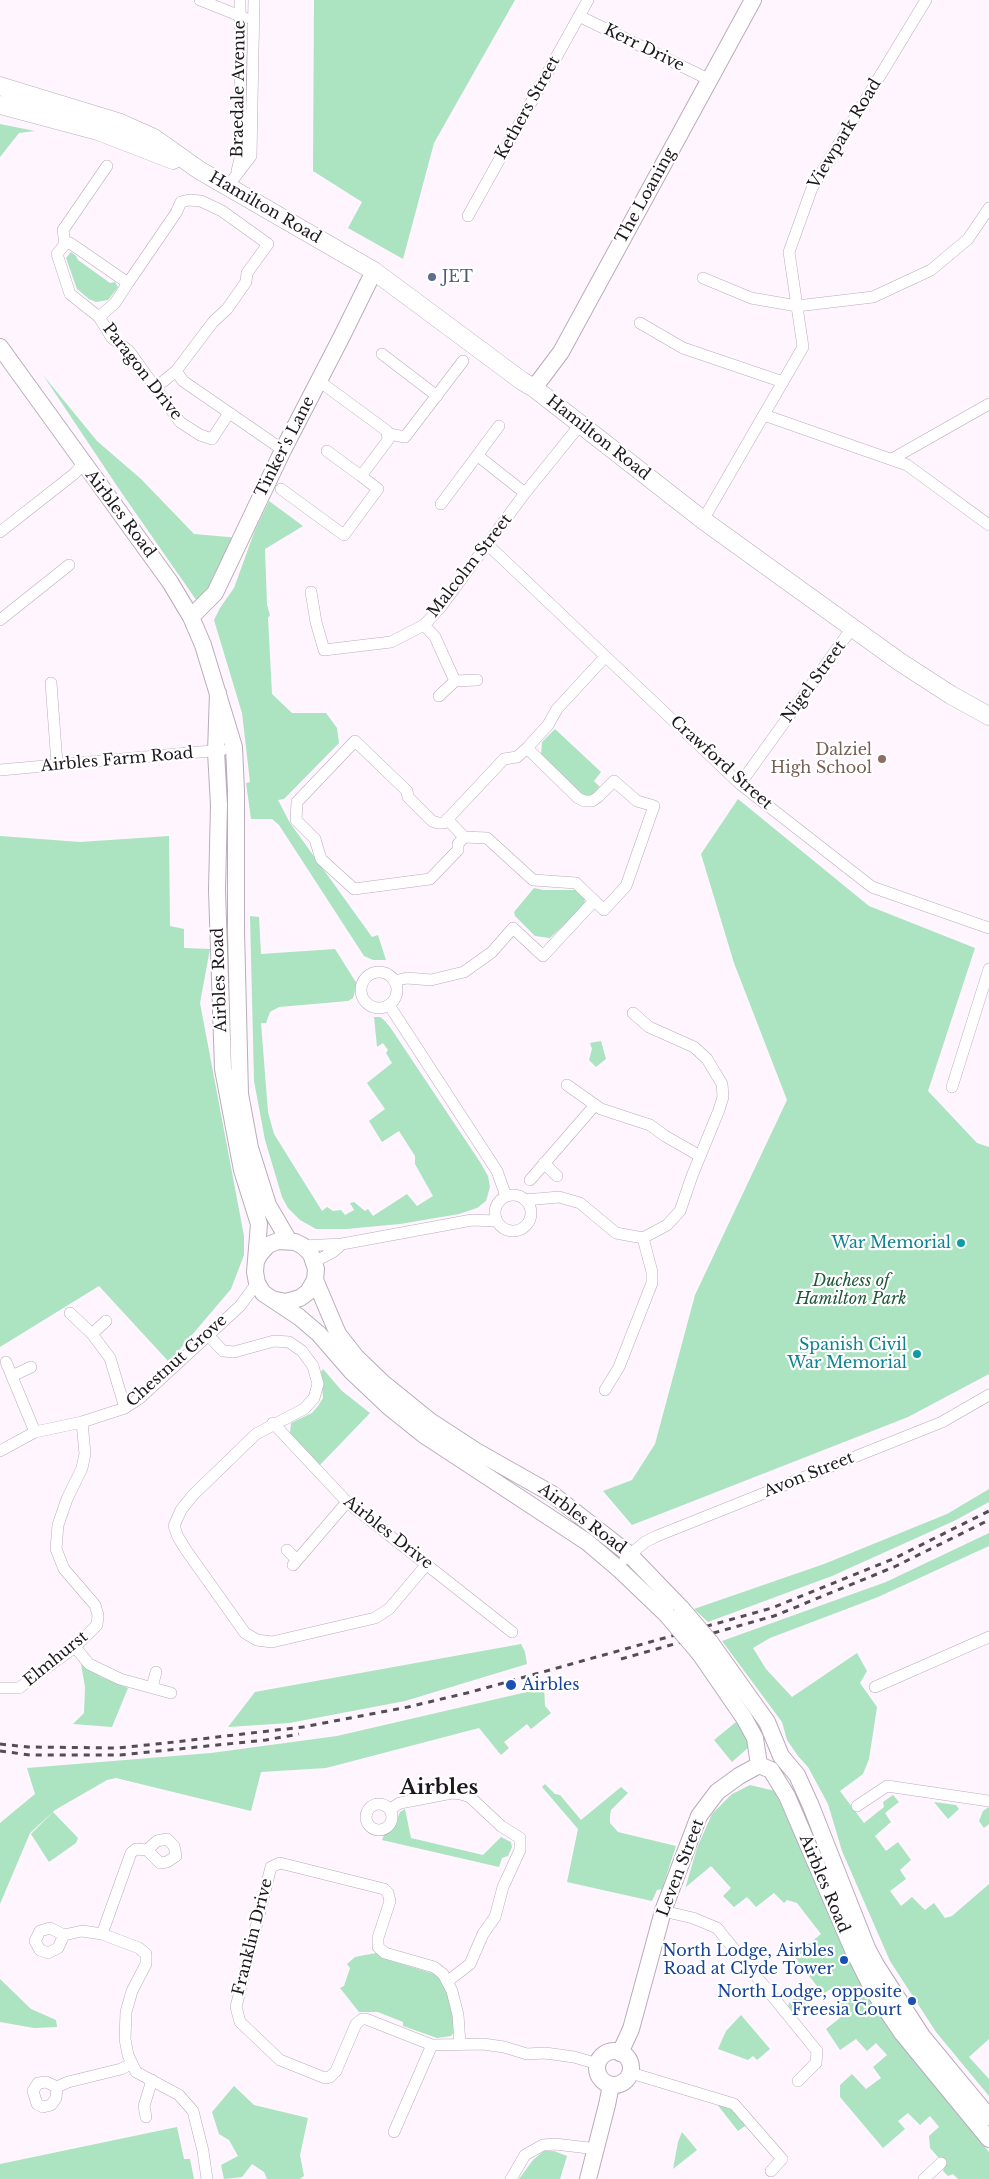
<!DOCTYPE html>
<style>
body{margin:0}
canvas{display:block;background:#fef5fe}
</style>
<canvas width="989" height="2179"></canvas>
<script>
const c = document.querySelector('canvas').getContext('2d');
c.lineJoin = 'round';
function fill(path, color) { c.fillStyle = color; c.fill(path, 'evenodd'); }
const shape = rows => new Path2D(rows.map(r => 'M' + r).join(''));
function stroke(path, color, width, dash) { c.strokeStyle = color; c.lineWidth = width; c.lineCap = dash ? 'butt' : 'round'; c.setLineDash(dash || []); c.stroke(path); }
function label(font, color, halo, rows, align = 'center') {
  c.font = font + ' "Libre Baskerville",serif'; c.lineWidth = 4.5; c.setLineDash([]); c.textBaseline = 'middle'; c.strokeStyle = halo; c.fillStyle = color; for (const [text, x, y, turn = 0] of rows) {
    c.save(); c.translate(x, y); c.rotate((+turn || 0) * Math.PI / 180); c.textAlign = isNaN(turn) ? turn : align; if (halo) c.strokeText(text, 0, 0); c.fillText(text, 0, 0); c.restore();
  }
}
fill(shape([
 [314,0,515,0,434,143,403,259,348,228,362,202,313,171],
 [0,124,35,131,19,133,0,157],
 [71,252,76,256,78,260,110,283,115,282,118,287,108,300,96,302,89,299,77,289,66,258],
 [43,375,97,441,141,479,194,534,240,538,199,604,119,489],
 [269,501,303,526,265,549,267,605,270,615,268,618,272,694,292,713,326,713,337,728,339,743,284,799,278,800,290,823,372,937,378,935,386,960,373,960,364,956,279,825,272,819,251,819,246,783,250,782,242,713,214,620,220,608,234,588,255,530],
 [555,729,601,772,594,781,601,788,593,797,584,797,541,754,542,742],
 [738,799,869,906,975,948,928,1091,977,1143,989,1147,989,1374,908,1417,632,1525,603,1491,632,1480,655,1444,695,1295,787,1100,734,963,701,854],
 [0,836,80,842,169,836,170,926,184,929,184,951,184,948,210,949,200,1003,244,1236,244,1255,231,1289,169,1362,99,1286,0,1347],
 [534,888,543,890,576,890,586,899,584,901,587,903,550,938,535,936,515,916,514,912],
 [250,916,259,917,261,954,335,949,357,984,353,998,348,1001,279,1007,270,1012,266,1023,261,1023,268,1112,274,1134,322,1211,327,1207,333,1211,341,1210,345,1215,354,1210,350,1203,354,1202,365,1211,368,1209,373,1216,407,1194,417,1206,433,1196,415,1164,415,1156,399,1131,382,1142,369,1121,385,1109,367,1083,392,1063,386,1053,388,1050,383,1043,377,1047,374,1017,380,1017,384,1020,390,1027,480,1162,488,1176,490,1187,486,1201,477,1208,459,1214,400,1224,346,1229,316,1229,300,1220,288,1208,282,1197,265,1140,254,1081],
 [601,1041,606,1059,596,1067,589,1060,592,1049,590,1043],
 [323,1369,342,1391,370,1413,319,1466,290,1433,291,1423,312,1413,318,1406,323,1398,321,1372],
 [989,1489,989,1502,954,1521,832,1576,708,1622,694,1609,824,1564,947,1514],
 [989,1533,989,1546,878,1597,770,1638,753,1648,766,1669,792,1697,857,1653,867,1671,860,1683,877,1707,869,1759,863,1774,840,1791,864,1823,884,1807,883,1802,893,1795,899,1802,885,1813,891,1822,875,1836,886,1851,898,1842,911,1860,900,1870,906,1879,890,1891,901,1906,912,1897,925,1910,934,1903,945,1918,952,1916,989,1884,989,2039,969,2057,989,2079,989,2096,936,2032,890,1961,842,1851,828,1804,808,1767,798,1756,787,1740,782,1722,722,1641,886,1582],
 [521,1644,525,1652,527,1664,405,1701,289,1723,228,1727,255,1692],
 [81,1664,101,1677,128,1688,112,1727,73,1724,84,1713,85,1687],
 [544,1688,545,1706,551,1713,531,1729,527,1724,504,1742,509,1748,501,1755,479,1728,326,1768,261,1772,251,1811,116,1778,107,1780,55,1810,30,1833,0,1904,0,1823,35,1794,27,1768,211,1753,337,1736],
 [736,1722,749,1738,750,1746,732,1762,714,1740],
 [545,1784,555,1794,560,1795,581,1820,621,1787,628,1793,611,1810,610,1815,610,1823,618,1832,676,1846,662,1889,657,1890,652,1901,567,1882,578,1829,542,1787],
 [750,1785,775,1791,854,1967,897,2037,989,2152,989,2179,958,2179,953,2174,948,2176,943,2171,945,2165,930,2148,929,2136,939,2127,930,2116,920,2125,908,2113,898,2121,905,2129,883,2148,840,2097,840,2085,852,2074,866,2089,881,2078,873,2067,887,2055,876,2043,867,2051,856,2039,840,2050,826,2029,840,2018,832,2010,844,1998,834,1987,823,1994,794,1956,821,1934,797,1903,787,1900,784,1903,774,1893,756,1907,747,1897,734,1907,723,1896,731,1888,711,1866,686,1887,683,1896,697,1848,712,1814,732,1794],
 [934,1802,956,1805,959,1809,948,1819],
 [989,1807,989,1824,984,1828,979,1821,983,1811],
 [405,1809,411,1838,483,1855,501,1837,511,1842,512,1847,508,1856,502,1858,499,1867,382,1840,384,1835,393,1828,400,1812],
 [53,1812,78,1838,76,1843,49,1862,31,1834],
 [376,1953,388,1960,435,1974,444,1981,449,1993,456,2030,451,2036,437,2038,403,2026,403,2022,378,2012,359,2012,340,1988,344,1986,350,1968,347,1964,355,1957],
 [0,1979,31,2009,56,2020,57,2027,34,2028,0,2022],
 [801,1993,808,2001,794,2014,788,2007,789,2003],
 [741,2015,770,2049,757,2060,753,2056,748,2060,718,2049,726,2031],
 [234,2086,254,2105,308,2118,300,2155,304,2176,300,2179,267,2179,264,2172,252,2164,242,2177,224,2179,221,2165,238,2156,229,2140,219,2134,212,2112],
 [716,2103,734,2106,749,2123,738,2131],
 [177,2127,184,2159,190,2159,194,2179,0,2179,0,2164],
 [682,2132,697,2150,673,2169,678,2142],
 [544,2151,554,2151,567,2156,560,2179,519,2179,533,2160]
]), '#ace3c0');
const street = shape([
 [200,0,245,18],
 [579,16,710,80],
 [237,171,241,155,240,0],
 [228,186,251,156,254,0],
 [468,216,588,0],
 [65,244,63,230,107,166],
 [703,278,751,298,797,306,873,297,931,270,968,239,989,208],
 [128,283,176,213,181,202,189,200,201,201,222,211,268,244,247,273,246,282,227,309,213,322,176,371],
 [99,317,115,303,128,283,70,243,65,244,57,254,70,294,99,317,112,338,129,351,180,422,200,435,212,439,229,413],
 [640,323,683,348,783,382],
 [382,354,437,396],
 [155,388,176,371,183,381,283,450],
 [764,415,907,465,989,525],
 [389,434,405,437,463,361],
 [327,451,361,476],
 [478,456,525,493],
 [892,459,989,404],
 [281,489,344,535,378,489,361,476,388,440,387,431,319,381],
 [441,504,499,426],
 [703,520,803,347,789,252,812,188,926,0],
 [0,532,74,474,83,464],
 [487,544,740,784,872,887,989,928],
 [311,592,316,622,324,650,391,642,424,625,440,608,525,493,580,425],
 [0,620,69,565],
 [424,625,435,637,455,681,477,680],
 [51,683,57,764],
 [439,696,455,681],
 [527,748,578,798,584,801,592,801,598,797,614,781,637,801,654,806,626,886,604,910,576,883,533,880,487,838,464,837,458,844,458,850,430,879,354,889,321,859,315,839,296,820,297,802,355,741,407,791,408,797,432,821,438,823,444,823,504,759,517,757,527,748,548,725,557,709,605,657],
 [0,770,222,750],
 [740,784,852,628],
 [447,819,464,837],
 '361 990a18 18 0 1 1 36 0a18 18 0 1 1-36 0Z',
 [394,981,407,978,431,980,464,972,492,952,513,928,543,956,594,901],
 [389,1005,497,1171,506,1196],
 [567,1085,601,1109,650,1125,665,1136,700,1156],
 [952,1087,989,969],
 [544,1163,557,1176],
 [530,1180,595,1105],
 '495 1213a18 18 0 1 1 36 0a18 18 0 1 1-36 0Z',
 [525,1200,559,1197,580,1203,616,1233,643,1238,667,1225,680,1211,692,1176,719,1110,723,1097,722,1084,707,1059,694,1047,649,1027,633,1013],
 [303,1246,342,1244,472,1220,496,1221],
 [314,1262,333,1252,342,1244],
 [70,1313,92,1334,110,1358,125,1408],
 [92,1334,106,1321],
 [207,1334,223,1351,234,1352,274,1341,289,1342,302,1351,313,1366,318,1384,314,1398,304,1409,256,1434,193,1495,181,1510,174,1526,178,1537,186,1550,245,1633,257,1640,272,1642,375,1618,389,1609,427,1564],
 [6,1362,35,1432],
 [12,1376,31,1367],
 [605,1390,619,1367,652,1283,652,1272,643,1238],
 [273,1423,347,1502,512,1632],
 [0,1451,35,1432,82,1422,125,1408,140,1398,240,1306,257,1283],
 [287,1550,297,1560],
 [625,1559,645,1542,657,1536,942,1422,989,1395],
 [293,1565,347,1502],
 [75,1647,89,1664,120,1679,171,1693],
 [152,1687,156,1672],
 [875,1687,989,1637],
 [0,1688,19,1688,75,1647,97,1625,98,1615,95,1605,64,1569,56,1549,58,1525,67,1499,82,1468,85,1454,82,1422],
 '366 1817a13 13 0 1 1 26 0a13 13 0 1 1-26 0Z',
 [857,1806,887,1786,989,1801],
 [390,1809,400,1803,452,1793,461,1794,470,1797,501,1826,520,1838,520,1850,503,1887,495,1917,483,1934,470,1964,448,1981],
 [663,1911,693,1918,717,1928,817,2051,816,2063,798,2081],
 [102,1934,131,1853,136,1849,147,1850,160,1863,167,1862,176,1856,174,1846,167,1839,157,1841,147,1850],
 [64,1935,50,1928,40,1931,35,1941,40,1950,48,1953,58,1948,64,1935,82,1931,102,1934,139,1948,146,1954,146,1964,132,1991,126,2012,125,2039,128,2055,136,2072,179,2095,193,2111,203,2151,207,2179],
 [460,2044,458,2015,452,1991,443,1974,434,1967,385,1953,378,1947,378,1938,390,1901,388,1893,384,1889,280,1863,271,1867,236,2007,240,2022,280,2060,325,2078,330,2077,336,2071,356,2024,362,2019,366,2019,432,2045,483,2044,504,2047,527,2054,545,2053,574,2057,598,2064],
 [631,2073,734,2104,782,2159,771,2171],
 [46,2082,57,2087,56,2098,51,2105,43,2107,37,2104,33,2091,38,2083,46,2082],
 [57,2087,68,2082,121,2069,131,2064],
 [146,2117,144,2106,152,2080],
 [394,2132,432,2045],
 [511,2179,525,2155,543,2145,555,2144,597,2149],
 [924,2179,941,2163]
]);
const secondary = shape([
 [0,347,170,582,191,617,203,645,234,747,236,791,236,931,240,1094,250,1148,268,1205,289,1241],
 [534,388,561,352,753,0],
 [191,617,215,593,283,450,342,336,374,271],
 [218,693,216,752,219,805,217,890,223,1069,242,1170,259,1224,255,1272,257,1283,263,1293,299,1317,319,1334,352,1372,389,1407,424,1435,587,1542,621,1571,667,1615],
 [256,1261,260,1254,268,1245,278,1241,295,1242,303,1246,311,1254,316,1269,315,1280,308,1292,300,1298,286,1302,276,1300],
 [315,1280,338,1334,356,1357,383,1383,430,1421,476,1451,552,1494,629,1554,682,1609],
 [710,1642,767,1722,781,1756,797,1775,811,1806,867,1948,876,1965,922,2036,989,2117],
 [700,1654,744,1718,755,1738,759,1765,771,1770,787,1796,853,1950,873,1990,902,2033,989,2139],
 '597 2068a17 17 0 1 1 34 0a17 17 0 1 1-34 0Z',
 [620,2053,631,2029,663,1911,699,1816,717,1792,739,1776,759,1765],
 [588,2179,607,2105,611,2085]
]);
const primary = shape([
 [0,86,118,122,154,138,199,170,374,271,522,381,534,388,703,520,786,580,900,662,951,695,989,716],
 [0,105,98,131,173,160]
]);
stroke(street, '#baacba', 12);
stroke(secondary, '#baacba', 18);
stroke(primary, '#baacba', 19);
stroke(street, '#fff', 11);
stroke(secondary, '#fff', 16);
stroke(primary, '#fff', 18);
stroke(shape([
 [621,1659,774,1616,894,1567,989,1520],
 [0,1744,28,1747,118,1748,166,1743,303,1727,408,1707,471,1692,772,1608,893,1559,989,1511],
 [0,1751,30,1755,120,1755,266,1740,299,1734]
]), '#544d54', 3, [6, 6]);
const secondaryBridge = shape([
 [682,1609,710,1642],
 [667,1615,700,1654]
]);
stroke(secondaryBridge, '#baacba', 18, []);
stroke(secondaryBridge, '#fff', 16);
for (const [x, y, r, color] of [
 [432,277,5,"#5c6f8a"],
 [882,759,5,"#8d6e63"],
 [961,1243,5,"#0f9aa8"],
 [917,1354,5,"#0f9aa8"],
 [511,1685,6,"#1a4fb4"],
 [844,1960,5,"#1a4fb4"],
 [912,2001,5,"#1a4fb4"]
]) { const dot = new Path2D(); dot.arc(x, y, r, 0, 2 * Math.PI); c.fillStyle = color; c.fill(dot); stroke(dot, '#fff', 2); }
label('16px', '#1e181e', '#fff', [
 ["Kerr Drive",644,48,26],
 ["Braedale Avenue",239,89,-89],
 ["Kethers Street",528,108,-61],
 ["Viewpark Road",845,134,-59],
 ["The Loaning",646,196,-61],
 ["Hamilton Road",265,208,30],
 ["Paragon Drive",142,372,52],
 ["Hamilton Road",598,438,38],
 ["Tinker's Lane",285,447,-63],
 ["Airbles Road",120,514,53],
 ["Malcolm Street",470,566,-52],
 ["Nigel Street",814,682,-54],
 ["Airbles Farm Road",117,760,-5],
 ["Crawford Street",721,763,42],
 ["Airbles Road",220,980,-92],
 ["Chestnut Grove",177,1361,-42],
 ["Avon Street",809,1475,-22],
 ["Airbles Road",582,1519,37],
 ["Airbles Drive",388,1533,38],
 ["Elmhurst",56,1659,-39],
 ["Leven Street",681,1868,-69],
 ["Airbles Road",824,1884,67],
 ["Franklin Drive",253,1937,-76]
]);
label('16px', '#4e5e75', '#fff', [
 ["JET",442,277]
], 'left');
label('16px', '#785e54', '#fff', [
 ["Dalziel",872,750],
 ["High School",872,768]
], 'right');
label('16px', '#0d838f', '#fff', [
 ["War Memorial",951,1243],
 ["Spanish Civil",907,1345],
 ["War Memorial",907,1363]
], 'right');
label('italic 16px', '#1f5839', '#fff', [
 ["Duchess of",851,1281],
 ["Hamilton Park",851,1299]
]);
label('16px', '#164399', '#fff', [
 ["Airbles",522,1685,"left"],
 ["North Lodge, Airbles",834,1951],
 ["Road at Clyde Tower",834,1969],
 ["North Lodge, opposite",902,1992],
 ["Freesia Court",902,2010]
], 'right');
label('bold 21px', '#1e181e', '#fff', [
 ["Airbles",439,1788]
]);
</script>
